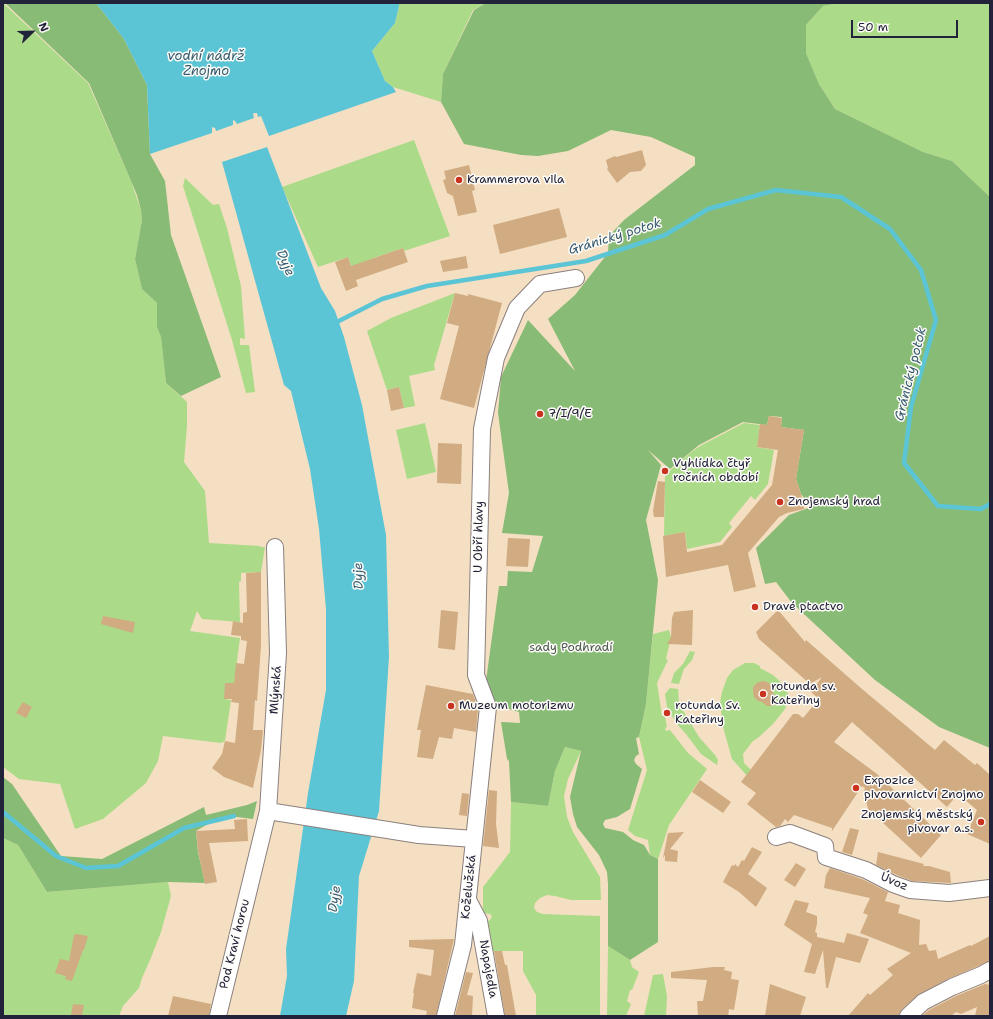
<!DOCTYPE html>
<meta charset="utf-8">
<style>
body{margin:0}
#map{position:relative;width:993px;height:1019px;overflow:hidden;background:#f4dfc2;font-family:"Shantell Sans",sans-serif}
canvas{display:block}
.frame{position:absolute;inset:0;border:4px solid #22223b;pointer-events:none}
.north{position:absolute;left:12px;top:12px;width:40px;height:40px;-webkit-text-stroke:3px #fdfcf7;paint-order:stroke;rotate:67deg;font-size:11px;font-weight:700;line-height:16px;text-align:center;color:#22223b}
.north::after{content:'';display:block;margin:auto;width:14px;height:18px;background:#22223b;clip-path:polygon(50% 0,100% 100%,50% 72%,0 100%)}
.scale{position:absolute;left:851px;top:20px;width:107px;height:18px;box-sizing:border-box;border:2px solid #22223b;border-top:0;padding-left:5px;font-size:12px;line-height:14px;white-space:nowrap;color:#22223b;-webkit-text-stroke:3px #fdfcf7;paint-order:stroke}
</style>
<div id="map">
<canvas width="993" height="1019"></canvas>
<div class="frame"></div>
<div class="north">N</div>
<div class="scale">50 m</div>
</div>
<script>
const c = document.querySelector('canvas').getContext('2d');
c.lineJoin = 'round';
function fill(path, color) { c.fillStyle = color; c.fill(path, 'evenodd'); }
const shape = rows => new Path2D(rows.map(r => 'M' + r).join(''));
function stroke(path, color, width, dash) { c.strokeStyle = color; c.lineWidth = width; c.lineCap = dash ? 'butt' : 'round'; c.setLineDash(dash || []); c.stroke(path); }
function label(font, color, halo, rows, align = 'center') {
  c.font = font + ' "Shantell Sans",sans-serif'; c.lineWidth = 3; c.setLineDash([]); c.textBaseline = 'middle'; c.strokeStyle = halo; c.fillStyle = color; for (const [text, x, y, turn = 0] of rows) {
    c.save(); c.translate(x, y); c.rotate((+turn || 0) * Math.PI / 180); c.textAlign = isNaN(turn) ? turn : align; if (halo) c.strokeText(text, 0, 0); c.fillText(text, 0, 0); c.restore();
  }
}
fill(shape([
 [3,3,88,83,131,181,141,210,142,220,135,259,142,289,157,303,157,327,161,337,166,383,187,402,187,426,184,462,205,491,209,543,260,546,261,547,265,547,261,572,241,573,241,581,239,582,240,622,202,619,197,611,190,631,240,638,234,684,225,699,231,700,225,741,221,743,163,736,158,761,146,783,103,819,75,829,60,784,19,779,3,767],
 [399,3,486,3,473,10,443,74,441,102,393,87,385,81,372,51,395,23,399,6],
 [839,3,990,3,990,197,952,161,923,152,835,109,819,84,806,53,806,25,823,6],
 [414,140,450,236,404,251,403,248,371,259,352,268,348,257,318,267,282,187],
 [185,178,213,205,219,204,227,228,241,286,245,339,240,338,240,345,249,345,255,392,246,393,232,340,183,186],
 [455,293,434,365,435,370,409,376,415,406,404,408,399,387,387,390,367,331,391,318],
 [425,423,436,472,407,479,396,430],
 [744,423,760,425,757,447,774,450,768,484,755,500,751,496,729,523,732,527,720,542,687,549,685,532,664,536,665,475,690,453,700,446],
 [669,630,671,637,666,659,668,660,657,683,662,716,665,716,667,727,665,728,666,731,670,730,688,753,707,769,669,825,658,859,650,855,648,840,635,836,628,830,647,770,639,737,646,704,653,634],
 [690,651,695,652,692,660,684,669,679,684,671,683,674,673,683,664],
 [745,663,754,663,760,666,760,668,773,675,783,684,781,686,783,688,785,686,789,697,785,709,773,724,759,737,752,742,743,754,744,763,756,775,749,778,732,759,723,727,720,703,722,692,727,678,733,670],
 [670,688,678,689,679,701,684,712,699,737,715,755,718,760,717,765,701,754,686,734,676,723,667,707,665,694],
 [565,747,581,751,568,779,564,796,567,817,573,832,600,877,601,900,571,900,555,896,547,895,540,898,535,903,534,908,537,912,543,914,600,916,600,1016,536,1016,536,995,523,971,523,951,491,951,485,922,490,920,492,916,490,914,483,913,483,887,510,852,511,802,548,806,555,771],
 [3,838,18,845,47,892,168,882,171,896,161,932,150,960,142,978,139,988,123,1006,119,1016,3,1016],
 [608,946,630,960,632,967,639,972,632,990,630,990,627,1001,631,1004,626,1016,607,1016],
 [663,974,667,996,666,1016,644,1016,653,975]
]), '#abdb89');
fill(shape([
 [5,3,96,3,124,39,147,85,150,154,165,181,171,235,221,377,181,396,166,383,161,337,157,327,157,303,142,289,135,259,142,220,141,210,137,195,89,83],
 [486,3,839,3,823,6,806,25,806,53,819,84,835,109,923,152,952,161,990,197,990,748,939,727,875,680,792,603,776,582,765,584,756,548,789,515,811,507,801,494,796,479,804,430,781,427,782,417,769,416,767,425,743,422,699,445,670,469,648,450,661,465,646,520,658,580,646,704,639,737,636,738,639,754,636,756,634,760,636,764,642,769,630,809,617,817,605,820,603,824,605,828,623,832,633,840,644,845,650,855,658,859,658,942,630,960,608,946,608,884,607,872,599,855,577,827,573,814,570,797,581,751,565,747,555,771,548,806,511,802,509,761,507,759,501,722,520,723,519,712,502,707,492,700,485,688,499,586,507,586,508,571,532,572,543,536,502,533,509,493,498,413,501,377,528,320,575,371,548,319,575,295,608,253,609,236,624,220,695,165,695,157,651,137,611,130,568,151,538,156,521,155,464,144,441,102,443,74,474,10],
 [3,777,12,784,61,856,102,859,204,807,206,815,247,805,257,801,253,819,237,817,220,817,196,831,198,852,205,883,168,882,47,892,18,845,3,838]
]), '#88bb75');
fill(shape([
 [96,3,399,3,399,6,395,23,372,51,385,81,393,87,396,92,269,136,261,116,258,117,257,113,254,113,253,114,254,118,237,124,235,121,233,120,233,125,216,131,215,128,212,127,212,133,150,154,147,85,124,39],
 [267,147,321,288,335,311,344,337,362,405,386,535,389,657,379,811,359,876,354,981,346,1016,280,1016,287,976,286,949,308,793,326,690,326,609,319,529,310,469,291,391,284,385,222,162]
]), '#5bc5d6');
stroke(shape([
 [335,323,382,299,427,286,586,261,665,235,708,209,776,190,841,197,890,229,921,270,936,320,911,407,904,463,938,506,981,509,990,504],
 [3,812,56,856,86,868,118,866,184,828,234,816]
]), '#5bc5d6', 4.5);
fill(shape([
 [642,150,646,165,641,171,630,172,617,183,607,169,608,168,606,160,615,156,616,157],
 [469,165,475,190,472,191,477,212,458,216,453,196,447,193,443,180,446,179,444,171],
 [559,208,567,237,500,254,493,225],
 [403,248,408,262,356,280,358,286,346,291,335,262,348,257,351,266],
 [466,256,468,268,443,272,440,261],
 [455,293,468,296,468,294,502,303,474,408,440,399,459,326,447,323],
 [399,387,404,408,391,411,387,390],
 [769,416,782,418,781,427,804,430,796,479,801,494,804,509,787,513,779,517,748,553,756,587,734,592,728,565,666,577,663,536,685,532,687,552,722,545,772,485,778,450,757,447,760,424,767,425],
 [438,443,462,444,461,484,437,483],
 [658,481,665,482,664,517,654,517,653,511],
 [508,538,530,539,528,567,506,566],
 [261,572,261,646,257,701,255,700,253,730,263,730,261,750,253,788,224,777,212,768,222,754,225,741,235,743,239,703,231,702,232,699,224,699,225,683,234,683,236,663,244,664,247,641,241,640,241,636,231,635,233,621,243,623,243,613,247,612,246,573],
 [441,610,458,612,455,650,438,648],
 [693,610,692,645,667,644,671,637,672,618,674,612],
 [778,610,805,642,806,640,862,689,935,750,944,740,975,765,977,763,990,775,990,844,967,834,977,810,958,794,947,807,852,722,834,742,877,774,941,835,921,858,868,809,864,791,865,788,862,786,832,831,832,828,794,815,788,822,785,819,780,826,776,827,747,804,756,793,741,782,793,714,798,714,803,718,819,699,811,692,822,677,810,684,759,639,756,632],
 [103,616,135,622,133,633,101,624],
 [762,681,767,682,771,684,773,693,776,697,776,704,773,706,767,706,762,702,758,701,754,697,753,692,753,687,757,683],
 [426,685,473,694,478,708,476,732,454,728,452,739,439,737,433,759,417,757,421,730,417,730],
 [23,702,32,707,26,718,16,713],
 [700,780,731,802,723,813,692,792],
 [489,790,497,791,496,824,499,848,483,846],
 [462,793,469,794,467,816,459,815],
 [247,819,248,841,209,843,217,882,205,884,198,851,196,831,235,829,234,820],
 [850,828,859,830,852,855,842,852],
 [684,832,670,849,678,851,677,862,665,861,665,855,663,858,668,833],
 [752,847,762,852,748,874,767,888,756,907,739,892,723,882,732,865,734,866,735,864,738,867,742,860,744,861],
 [878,852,924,864,923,866,929,866,950,872,951,883,912,881,897,875,876,865],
 [796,863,806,869,795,887,784,880],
 [830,868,862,879,888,892,885,901,900,905,898,913,920,920,919,945,926,944,929,951,936,950,938,959,970,945,971,946,990,936,990,961,948,979,919,994,902,1009,899,1016,848,1016,868,993,870,995,893,975,887,969,911,953,860,933,868,915,863,913,870,898,824,888,826,875],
 [795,900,809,903,806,912,817,916,817,924,815,932,817,933,817,937,844,943,847,933,869,939,860,963,836,957,828,988,826,988,823,950,815,974,804,972,812,944,784,925],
 [76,934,88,936,84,950,83,950,72,981,65,979,66,976,55,973,60,959,69,961,74,935],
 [454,939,436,1016,426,1016,427,1011,412,1008,414,993,413,993,417,973,431,976,434,950,409,947,409,940],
 [494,951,502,951,505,965,507,965,516,1016,505,1016],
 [713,967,725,967,724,970,732,972,731,979,739,980,734,1010,729,1009,728,1016,698,1016,697,1001,703,1001,707,980,671,978,671,972],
 [466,972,473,973,467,995,473,996,472,1016,455,1016],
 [770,984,806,997,800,1016,765,1016],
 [985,984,990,985,990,1016,975,1016,977,1007,961,1014,956,1012,951,1016,922,1016,929,1010,956,996],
 [173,996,211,1004,209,1016,168,1016],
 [73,1004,84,1005,82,1016,71,1015]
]), '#d1ab81');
const minor = shape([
 [268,811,419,835,474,839],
 [776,837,790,833,825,846,826,857,866,870,893,884,910,890,949,893,990,888],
 [468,900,479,921,496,1016],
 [218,1016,268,811,278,653,275,547],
 [445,1016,463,945,488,707,476,675,482,429,496,358,517,308,540,284,576,278],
 [908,1016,923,1002,952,987,981,975,990,970]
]);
stroke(minor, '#8b807e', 18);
stroke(minor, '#fff', 16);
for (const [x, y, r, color] of [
 [459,180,4,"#c8321e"],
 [540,414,4,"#c8321e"],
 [665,471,4,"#c8321e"],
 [780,502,4,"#c8321e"],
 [755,607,4,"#c8321e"],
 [763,694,4,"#c8321e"],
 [451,706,4,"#c8321e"],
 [667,713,4,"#c8321e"],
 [856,788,4,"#c8321e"],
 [981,822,4,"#c8321e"]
]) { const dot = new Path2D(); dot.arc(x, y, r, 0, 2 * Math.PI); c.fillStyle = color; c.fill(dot); stroke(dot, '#fdfcf7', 1.5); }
label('12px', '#22223b', '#fdfcf7', [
 ["Krammerova vila",467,180],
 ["7/I/9/E",548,414],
 ["Vyhlídka čtyř",673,464],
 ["ročních období",673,478],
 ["Znojemský hrad",788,502],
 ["Dravé ptactvo",763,607],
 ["rotunda sv.",771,687],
 ["Kateřiny",771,701],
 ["Muzeum motorizmu",459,706],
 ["rotunda Sv.",675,706],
 ["Kateřiny",675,720],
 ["Expozice",864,781],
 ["pivovarnictví Znojmo",864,795],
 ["Znojemský městský",973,815,"right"],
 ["pivovar a.s.",973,829,"right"]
], 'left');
label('12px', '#22223b', '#fdfcf7', [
 ["U Obří hlavy",479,537,-89],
 ["Mlýnská",276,690,-86],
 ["Úvoz",894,882,23],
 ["Koželužská",469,887,-84],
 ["Pod Kraví horou",235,944,-76],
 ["Napajedla",488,969,80]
]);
label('12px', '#4b5a52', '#fdfcf7', [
 ["sady Podhradí",571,648]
]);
label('italic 13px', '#365b71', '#fdfcf7', [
 ["vodní nádrž",206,57],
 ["Znojmo",206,72],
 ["Gránický potok",615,237,-17],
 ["Dyje",285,263,67],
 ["Gránický potok",911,374,-76],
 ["Dyje",359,576,-92],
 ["Dyje",335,899,-82]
]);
</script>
